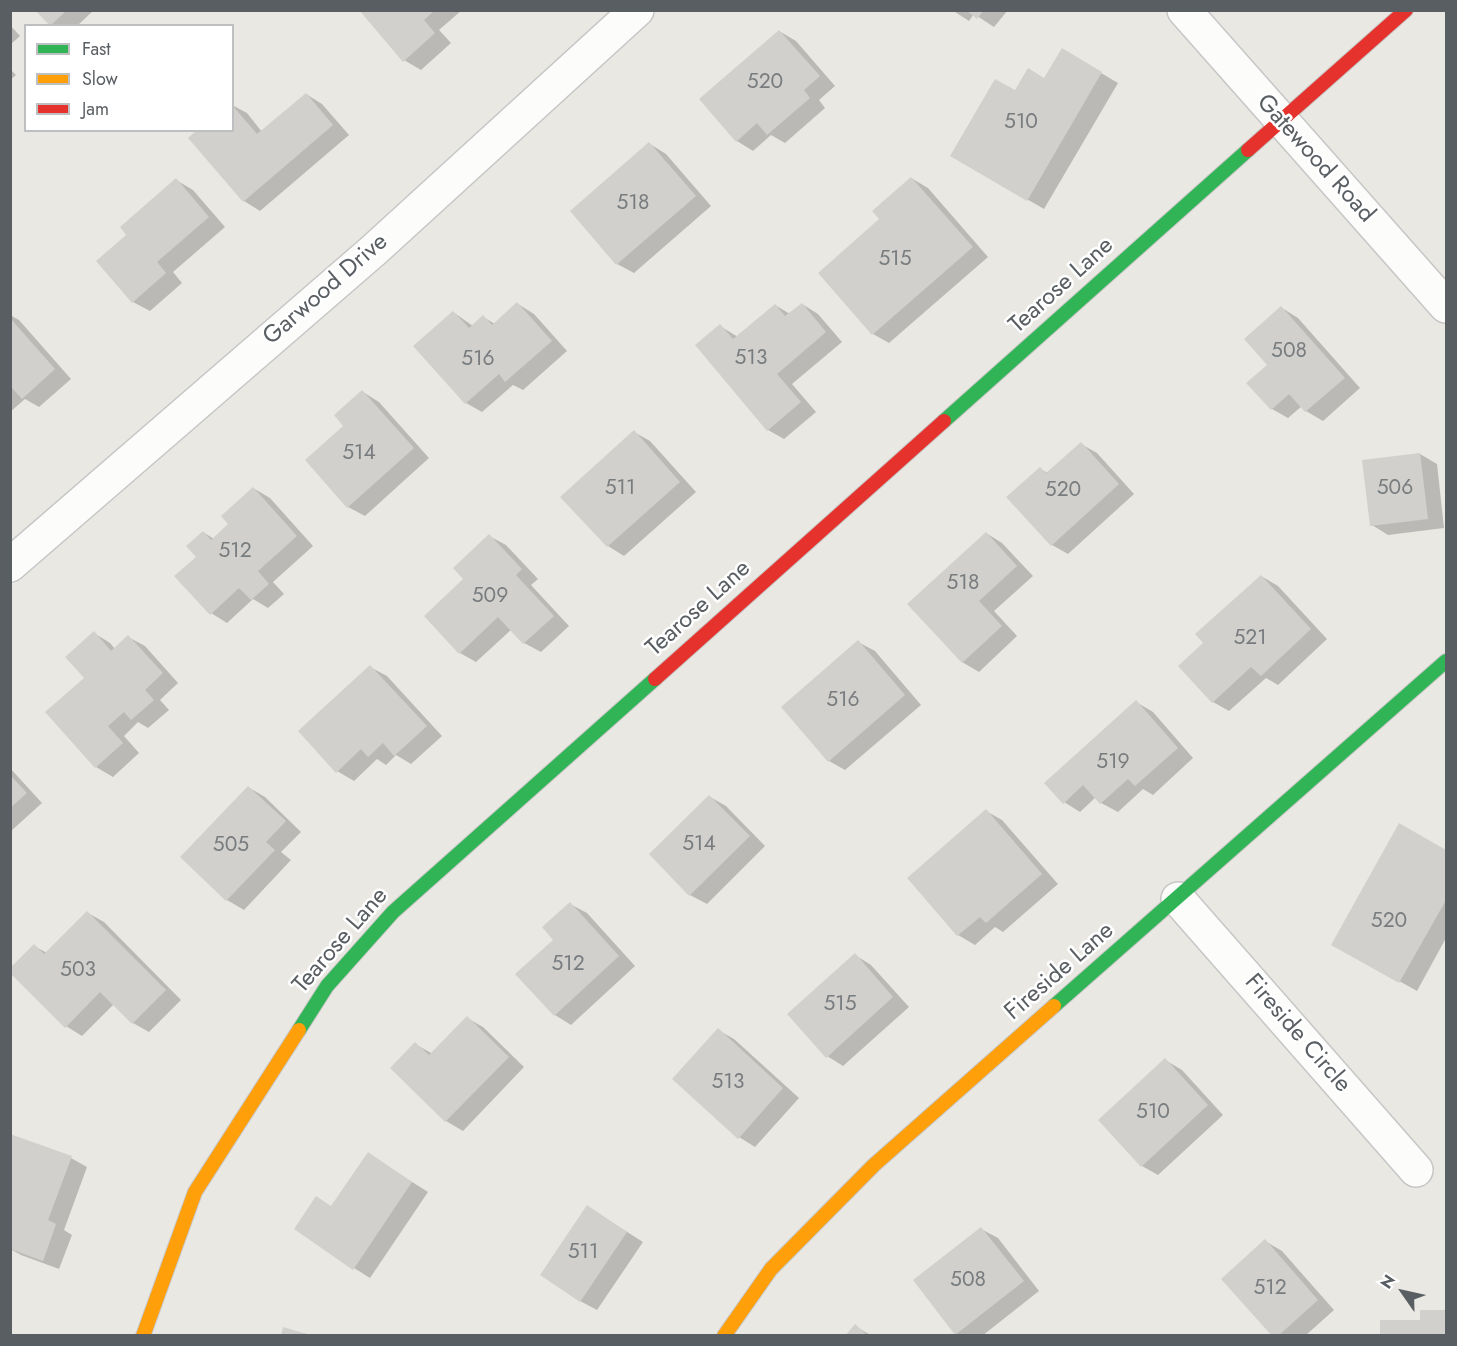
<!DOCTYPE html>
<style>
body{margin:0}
#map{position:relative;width:1457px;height:1346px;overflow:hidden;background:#eae8e3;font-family:Jost,sans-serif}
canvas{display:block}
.frame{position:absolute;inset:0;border:12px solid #595e62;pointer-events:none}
.legend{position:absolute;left:24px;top:24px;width:210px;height:108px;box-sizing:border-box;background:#fff;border:2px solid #bdbfc0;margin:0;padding:8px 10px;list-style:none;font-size:18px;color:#595e62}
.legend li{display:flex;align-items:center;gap:12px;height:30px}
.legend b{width:30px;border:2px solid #bdbfc0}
.north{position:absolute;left:1373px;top:1262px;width:60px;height:60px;-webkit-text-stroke:4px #fff;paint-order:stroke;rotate:304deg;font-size:16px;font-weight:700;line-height:24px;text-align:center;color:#595e62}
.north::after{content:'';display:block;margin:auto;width:21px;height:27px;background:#595e62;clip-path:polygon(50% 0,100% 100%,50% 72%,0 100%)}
</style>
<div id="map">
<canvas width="1457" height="1346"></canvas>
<div class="frame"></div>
<ul class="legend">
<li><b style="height:8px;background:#30b455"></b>Fast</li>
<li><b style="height:8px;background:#ff9f0a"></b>Slow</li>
<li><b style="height:8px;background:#e5322d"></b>Jam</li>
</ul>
<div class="north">N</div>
</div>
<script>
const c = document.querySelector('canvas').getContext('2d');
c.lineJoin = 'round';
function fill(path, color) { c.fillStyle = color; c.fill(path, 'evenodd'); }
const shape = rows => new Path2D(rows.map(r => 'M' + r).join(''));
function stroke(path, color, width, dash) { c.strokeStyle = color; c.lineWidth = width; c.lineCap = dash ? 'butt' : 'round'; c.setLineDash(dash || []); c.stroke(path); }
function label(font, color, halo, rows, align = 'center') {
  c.font = font + ' Jost,sans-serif'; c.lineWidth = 5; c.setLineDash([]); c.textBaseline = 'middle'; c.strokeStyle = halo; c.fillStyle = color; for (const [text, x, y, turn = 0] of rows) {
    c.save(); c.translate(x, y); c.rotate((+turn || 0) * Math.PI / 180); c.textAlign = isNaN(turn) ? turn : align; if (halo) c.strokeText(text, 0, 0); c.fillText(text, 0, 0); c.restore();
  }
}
fill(shape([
 [37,10,94,10,77,26,50,25],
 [361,10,462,10,439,30,451,43,421,70,404,60],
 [952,10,1008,10,994,27,974,14,969,21],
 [10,25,20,36,10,45],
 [779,31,796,41,835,86,819,100,825,108,785,143,771,135,753,151,737,141,702,100],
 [1062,50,1118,83,1044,209,952,156,1016,92,1045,80],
 [10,69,16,75,10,80],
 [306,94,322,104,349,135,260,211,244,201,232,130,232,105,247,113,262,132],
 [650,144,666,154,711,206,634,273,617,264,572,211],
 [911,178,928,188,988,257,889,343,873,334,881,219],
 [176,180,193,190,225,227,173,272,182,283,150,311,133,302,128,235],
 [518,304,534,314,567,351,523,390,513,385,482,412,466,403,453,312,473,326,483,317,495,324],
 [802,304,818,314,842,342,792,384,816,412,784,439,768,430,720,326,738,337,775,305,790,314],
 [1282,308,1298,318,1360,388,1323,421,1306,411,1302,406,1288,418,1272,409,1269,365],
 [10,315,19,320,71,379,39,407,25,399,10,412],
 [363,392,379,402,429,458,365,516,348,507,345,426],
 [634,432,650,441,696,492,624,556,608,546],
 [1081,444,1097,453,1134,494,1068,554,1052,545,1040,469,1048,473],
 [1420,454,1437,464,1444,528,1388,535,1372,525],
 [253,488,270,498,313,546,273,582,284,594,268,608,253,599,227,623,211,613,198,557,203,532,214,539,230,525],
 [986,533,1002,543,1033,576,994,611,1017,636,979,672,962,662],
 [489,536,506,545,538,579,531,585,569,626,541,652,524,643,512,629,476,662,460,653,465,579],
 [1261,576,1278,586,1327,639,1278,685,1266,678,1229,711,1213,702,1205,643],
 [94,633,110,643,115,649,128,637,145,646,178,683,160,700,169,710,148,728,138,722,124,736,139,753,113,777,96,767,47,712,86,678],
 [858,642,875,651,921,705,845,770,829,761],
 [370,667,387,676,442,736,411,764,396,755,386,765,377,759,354,781,337,771],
 [1136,702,1153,712,1193,758,1153,795,1143,789,1118,812,1101,803,1096,797,1080,812,1064,802],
 [10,768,42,803,10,832],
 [248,787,265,797,301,832,281,852,291,860,244,910,227,900,182,857],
 [710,797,726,806,765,846,707,904,690,895],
 [986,811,1002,820,1058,884,1003,932,995,927,975,945,958,935,909,878],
 [1400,826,1446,852,1446,938,1417,991,1333,944],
 [570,904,587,913,635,966,571,1025,555,1015,555,940],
 [88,913,104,922,181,1000,149,1032,133,1023,114,1004,82,1036,66,1026,34,946,47,953],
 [855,955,871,965,909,1007,843,1066,827,1056],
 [467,1018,483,1027,524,1067,463,1131,446,1121,392,1068,415,1044,433,1054],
 [718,1030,734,1039,799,1098,755,1147,739,1137],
 [1165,1060,1182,1070,1223,1115,1158,1175,1142,1166],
 [368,1154,428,1192,370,1278,354,1268],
 [71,1158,87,1167,64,1230,72,1235,59,1269,21,1255,10,1249],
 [588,1207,643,1242,597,1310,580,1301],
 [981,1229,998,1238,1039,1291,982,1336,959,1336,956,1333],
 [1265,1241,1282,1251,1334,1310,1305,1336,1274,1336],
 [855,1326,872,1336,847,1336]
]), '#0003');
fill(shape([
 [35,10,67,10,50,26],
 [359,10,435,10,424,20,435,33,403,62],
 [966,10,984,10,977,19],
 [779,30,820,76,804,90,810,98,767,135,757,123,736,142,699,99],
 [1062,48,1102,72,1027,201,950,156,995,79,1015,90,1028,68,1044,78],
 [306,93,333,125,243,202,188,138,197,130,232,130,232,105,257,134],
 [649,142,696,196,616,265,570,211],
 [911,177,973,247,872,335,818,273,879,219,872,211],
 [176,178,209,217,157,262,166,273,132,303,96,261,126,235,120,227],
 [517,302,552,341,505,382,499,374,465,404,413,346,453,311,469,328,483,315,492,325],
 [802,303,826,332,777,374,801,402,767,431,695,345,720,324,733,339,775,304,785,316],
 [1281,306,1345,378,1305,412,1289,394,1271,410,1246,383,1267,365,1244,339],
 [10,318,55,369,22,399,12,388,10,389],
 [362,390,414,448,347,508,305,460,343,426,334,415],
 [634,430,680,482,607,547,560,497],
 [1081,442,1119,484,1051,546,1006,497,1040,467,1046,473],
 [1420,453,1428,519,1370,526,1362,460],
 [253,487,297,536,258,571,269,584,251,600,239,588,210,615,174,576,196,557,186,546,203,531,211,540,228,524,221,516],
 [986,532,1017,566,979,601,1002,626,962,663,907,604],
 [489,534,522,569,516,575,554,616,523,644,498,617,459,654,424,616,463,579,453,568],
 [1261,575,1311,629,1261,676,1251,667,1212,703,1178,666,1203,643,1195,634],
 [94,631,111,651,128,635,163,673,145,690,154,700,131,720,124,712,108,726,123,743,95,768,45,712,84,678,65,657],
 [858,640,905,695,828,762,781,707],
 [370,665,427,726,394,756,383,743,368,757,361,749,336,773,298,731],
 [1136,700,1178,748,1135,786,1128,779,1100,804,1083,785,1063,804,1044,783],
 [10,775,27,793,10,808],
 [248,786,286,821,266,842,275,850,226,901,180,857],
 [709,795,750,836,689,896,649,854],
 [986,809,1042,874,986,923,980,917,957,936,907,878],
 [1399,823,1446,850,1446,900,1399,983,1331,945],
 [570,902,619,956,554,1016,515,974,553,940,542,927],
 [87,911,166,990,132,1024,100,992,65,1028,10,973,10,968,34,944,44,954],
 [855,953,893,997,826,1058,787,1014],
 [467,1016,509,1057,445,1122,390,1068,415,1042,429,1055],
 [718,1028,783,1088,738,1139,672,1079],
 [1165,1058,1208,1105,1141,1167,1098,1120],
 [10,1134,72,1156,48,1220,56,1224,43,1261,10,1249],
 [368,1152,412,1182,353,1270,294,1229,316,1196,331,1206],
 [587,1205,627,1232,580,1302,540,1275],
 [981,1227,1024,1281,955,1335,913,1280],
 [1265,1239,1318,1300,1278,1336,1272,1336,1221,1279],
 [1420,1310,1446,1310,1446,1336,1380,1336,1380,1320,1420,1320],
 [855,1324,868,1336,845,1336],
 [283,1327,311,1335,311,1336,281,1336]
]), '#d1d0cd');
const street = shape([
 [1184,10,1446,306],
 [10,565,374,250,637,10],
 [1178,899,1416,1170]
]);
const fast = shape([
 [944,421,1248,150],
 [1054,1006,1446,661],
 [299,1030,327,986,393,912,655,679]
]);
const slow = shape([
 [143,1336,195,1192,299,1030],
 [724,1336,771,1269,874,1165,1054,1006]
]);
const jam = shape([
 [1248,150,1406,10],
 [655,679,944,421]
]);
stroke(street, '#c6c6c6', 36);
stroke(fast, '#c6c6c6', 16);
stroke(slow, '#c6c6c6', 16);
stroke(jam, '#c6c6c6', 16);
stroke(street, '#fcfcfb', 33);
stroke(fast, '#30b455', 14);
stroke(slow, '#ff9f0a', 14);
stroke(jam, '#e5322d', 14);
label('21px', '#787c7e', null, [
 ["520",765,83],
 ["510",1021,123],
 ["518",633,204],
 ["515",895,260],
 ["508",1289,352],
 ["513",751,359],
 ["516",478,360],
 ["514",359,454],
 ["511",620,489],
 ["506",1395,489],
 ["520",1063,491],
 ["512",235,552],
 ["518",963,584],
 ["509",490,597],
 ["521",1250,639],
 ["516",843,701],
 ["519",1113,763],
 ["514",699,845],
 ["505",231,846],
 ["520",1389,922],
 ["512",568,965],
 ["503",78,971],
 ["515",840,1005],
 ["513",728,1083],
 ["510",1153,1113],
 ["511",583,1253],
 ["508",968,1281],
 ["512",1270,1289]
]);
label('24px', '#595e62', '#fff', [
 ["Gatewood Road",1315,159,48],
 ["Tearose Lane",1062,286,-42],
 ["Garwood Drive",326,290,-41],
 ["Tearose Lane",699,609,-42],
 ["Tearose Lane",341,941,-49],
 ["Fireside Lane",1060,972,-41],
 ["Fireside Circle",1297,1034,49]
]);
</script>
